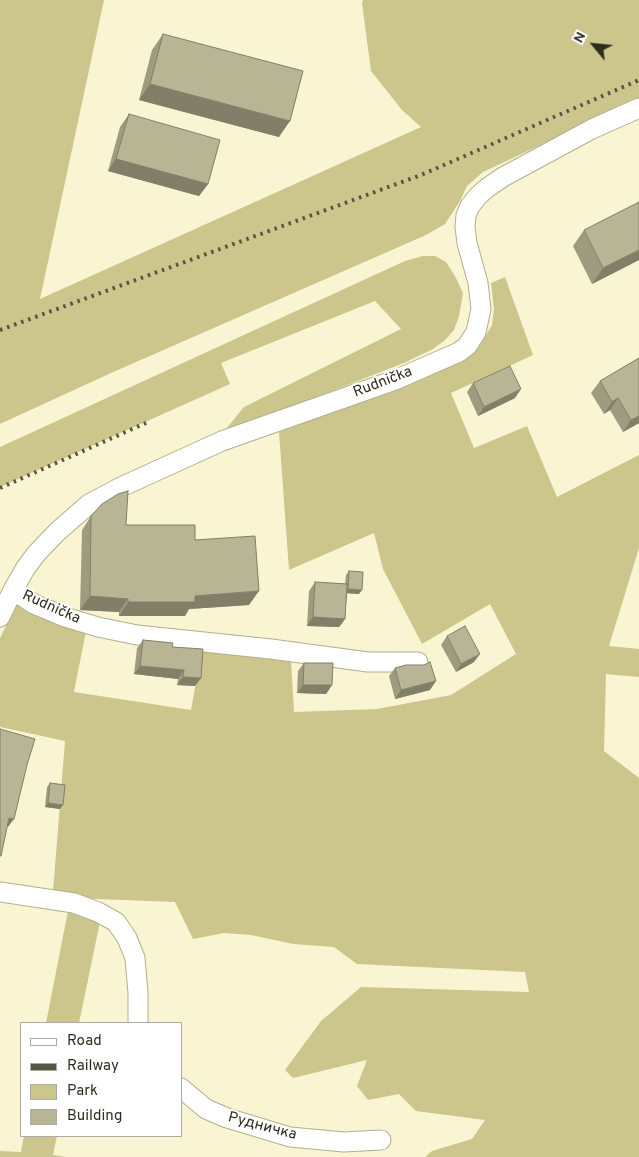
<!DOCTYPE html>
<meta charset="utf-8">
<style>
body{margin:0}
#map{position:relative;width:639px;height:1157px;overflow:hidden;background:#f9f5d2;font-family:Overpass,sans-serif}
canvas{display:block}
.legend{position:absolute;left:20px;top:1022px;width:162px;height:115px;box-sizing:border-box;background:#fff;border:1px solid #ababa6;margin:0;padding:6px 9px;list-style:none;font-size:15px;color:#2e2d20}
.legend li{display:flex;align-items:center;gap:10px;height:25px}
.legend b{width:25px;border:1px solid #ababa6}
.north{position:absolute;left:569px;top:20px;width:50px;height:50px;-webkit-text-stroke:4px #fff;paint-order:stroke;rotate:298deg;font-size:14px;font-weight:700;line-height:20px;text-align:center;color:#2e2d20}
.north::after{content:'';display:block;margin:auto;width:18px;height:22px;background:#2e2d20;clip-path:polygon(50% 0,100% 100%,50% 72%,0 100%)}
</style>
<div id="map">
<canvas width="639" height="1157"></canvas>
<ul class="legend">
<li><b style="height:6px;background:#fff"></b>Road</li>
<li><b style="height:6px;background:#565443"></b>Railway</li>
<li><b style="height:14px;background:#ccc58c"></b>Park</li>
<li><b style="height:14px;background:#b8b594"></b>Building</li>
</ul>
<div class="north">N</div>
</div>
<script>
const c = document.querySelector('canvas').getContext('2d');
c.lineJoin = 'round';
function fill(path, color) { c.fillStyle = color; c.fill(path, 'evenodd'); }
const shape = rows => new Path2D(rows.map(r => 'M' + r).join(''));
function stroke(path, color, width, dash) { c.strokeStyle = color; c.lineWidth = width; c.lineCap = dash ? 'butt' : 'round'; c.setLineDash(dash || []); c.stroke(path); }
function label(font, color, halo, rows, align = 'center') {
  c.font = font + ' Overpass,sans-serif'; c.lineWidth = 4; c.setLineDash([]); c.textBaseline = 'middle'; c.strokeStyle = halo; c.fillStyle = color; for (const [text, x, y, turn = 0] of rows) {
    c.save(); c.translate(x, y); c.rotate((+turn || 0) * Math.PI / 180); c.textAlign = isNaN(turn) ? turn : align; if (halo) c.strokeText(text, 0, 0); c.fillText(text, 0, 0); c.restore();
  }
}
fill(shape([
 [0,0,104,0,40,299,421,127,402,110,371,71,362,3,363,0,639,0,639,99,483,172,467,186,460,201,445,224,426,235,111,373,0,424],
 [423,256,435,256,446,262,455,276,463,293,459,316,454,330,445,340,433,349,404,363,222,434,244,407,401,329,375,301,221,363,230,384,0,487,0,447,405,261],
 [505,277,533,355,451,393,474,448,527,426,557,497,639,455,639,548,609,646,639,649,639,677,606,674,604,751,639,778,639,1157,425,1157,432,1151,472,1139,485,1120,416,1111,399,1094,368,1100,357,1086,367,1060,293,1078,285,1070,321,1021,361,987,529,992,525,972,357,964,334,947,293,944,251,935,224,933,193,939,175,902,71,898,53,892,65,741,0,727,0,638,24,590,88,621,74,692,191,710,202,649,291,660,294,712,377,709,451,695,516,654,490,604,422,644,383,569,374,533,289,570,279,432,421,378,444,369,465,357,482,342,492,325,494,309,491,283],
 [68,911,89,915,100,922,79,1023,46,1023],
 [24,1136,57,1136,53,1155,67,1157,0,1157,0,1151,21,1152]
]), '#ccc58c');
const minor = shape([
 [13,590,34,604,65,617,98,627,137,635,271,649,368,662,418,662],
 [0,617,13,590,25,569,36,554,57,532,89,504,121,487,222,441,395,380,459,352,467,346,476,332,481,309,478,283,467,243,465,227,466,215,470,206,478,196,487,188,503,177,592,129,639,108],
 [0,892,74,903,98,912,116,922,127,938,135,958,138,993,138,1023],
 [181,1088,206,1109,227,1118,290,1137,344,1142,381,1140]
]);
stroke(minor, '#b2af8e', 21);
stroke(minor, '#fff', 19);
stroke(shape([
 [0,330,421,175,639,80],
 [0,488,148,422]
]), '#565443', 4, [2.5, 5]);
fill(shape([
 [163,34,279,137,139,100,152,50],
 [129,114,208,184,199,196,108,171,120,127],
 [584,230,639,260,592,284,573,246],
 [639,358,639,423,623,432,610,410,604,414,591,393,600,381],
 [473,383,515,398,478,416,467,392],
 [91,516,126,525,195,540,249,605,189,609,185,616,119,616,119,612,80,610,82,530],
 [349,571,359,594,347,593,345,619,339,627,307,626,309,591,315,582,345,584,346,575],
 [447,636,474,662,456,672,441,645],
 [143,640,172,647,201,678,195,686,177,685,178,679,134,674,137,648],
 [304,663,332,685,326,694,297,693,298,671],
 [395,668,430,690,395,699,389,676],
 [50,783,60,809,45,807,47,787]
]), '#9e9c7f');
fill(shape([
 [150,84,290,121,279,137,139,100],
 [116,159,208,184,199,196,108,171],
 [639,250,639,260,592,284,603,268],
 [521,389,515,398,478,416,484,407],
 [618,398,610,410,604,414,612,402],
 [639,416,639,423,623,432,631,420],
 [348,589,362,590,359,594,344,593],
 [259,591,249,605,189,609,185,616,119,616,128,602],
 [90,596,128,599,119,612,80,610],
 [313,617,345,619,339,627,307,626],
 [480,654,474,662,456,672,461,664],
 [140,666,184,670,178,679,134,674],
 [183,677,201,678,195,686,177,685],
 [436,681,430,690,395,699,401,690],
 [303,685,332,685,326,694,297,693],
 [48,803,63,805,60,809,45,807],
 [9,818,14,819,8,827,3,826]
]), '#817f68');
const building = shape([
 [163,34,303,71,290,121,150,84,163,34],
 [129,114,220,140,208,184,116,159,129,114],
 [639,202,639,250,603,268,584,230,639,202],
 [639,358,639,416,631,420,618,398,612,402,600,381,639,358],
 [510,366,521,389,484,407,473,383,510,366],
 [128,491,126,525,195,525,195,540,255,536,259,591,195,596,195,602,128,602,128,599,90,596,91,516,102,504,118,494,128,491],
 [349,571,363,572,362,590,348,589,349,571],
 [315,582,347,584,345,619,313,617,315,582],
 [465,626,480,654,461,664,447,636,465,626],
 [143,640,173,643,172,647,203,649,201,678,183,677,184,670,140,666,143,640],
 [430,662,436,681,401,690,395,668,406,665,424,665,430,662],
 [304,663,333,663,332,685,303,685,304,663],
 [0,729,35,739,27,765,14,819,9,818,1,856,0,856,0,729],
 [50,783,65,785,63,805,48,803,50,783]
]);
fill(building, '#b8b594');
stroke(building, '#817f68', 1);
label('15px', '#2e2d20', '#fff', [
 ["Rudnička",383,383,-21],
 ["Rudnička",51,608,24],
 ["Рудничка",262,1127,15]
]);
</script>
